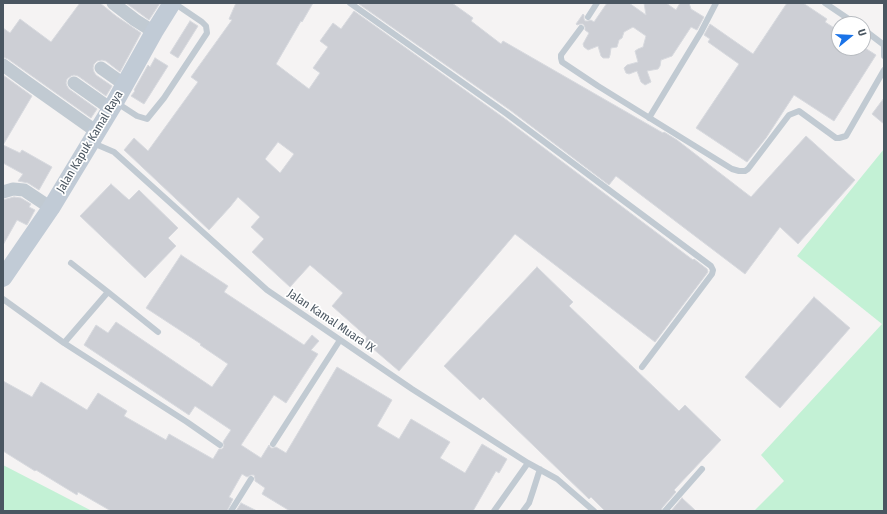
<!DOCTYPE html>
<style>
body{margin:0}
#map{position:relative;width:887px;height:514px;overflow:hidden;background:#f5f3f3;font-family:"Fira Sans Condensed",sans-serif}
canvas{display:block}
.frame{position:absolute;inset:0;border:4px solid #4a5661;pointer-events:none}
.north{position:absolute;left:831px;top:16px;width:40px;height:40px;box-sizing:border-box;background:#fff;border:1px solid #b7bbc0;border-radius:50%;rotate:72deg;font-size:11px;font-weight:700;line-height:16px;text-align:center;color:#4a5661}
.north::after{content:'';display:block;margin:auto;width:14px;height:18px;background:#1a73e8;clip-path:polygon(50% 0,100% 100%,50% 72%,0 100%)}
</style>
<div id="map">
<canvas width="887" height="514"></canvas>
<div class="frame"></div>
<div class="north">U</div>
</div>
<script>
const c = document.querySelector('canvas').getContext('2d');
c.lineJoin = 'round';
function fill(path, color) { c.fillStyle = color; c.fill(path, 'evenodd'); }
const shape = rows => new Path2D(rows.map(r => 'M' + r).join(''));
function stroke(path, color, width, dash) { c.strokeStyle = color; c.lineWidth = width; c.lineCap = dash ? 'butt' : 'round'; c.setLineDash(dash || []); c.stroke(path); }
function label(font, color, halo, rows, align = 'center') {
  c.font = font + ' "Fira Sans Condensed",sans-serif'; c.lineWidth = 3.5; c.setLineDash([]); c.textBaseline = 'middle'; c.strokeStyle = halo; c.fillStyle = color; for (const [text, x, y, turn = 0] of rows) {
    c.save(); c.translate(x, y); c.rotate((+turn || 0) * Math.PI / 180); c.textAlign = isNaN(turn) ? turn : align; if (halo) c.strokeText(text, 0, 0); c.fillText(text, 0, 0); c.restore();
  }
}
fill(shape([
 [884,149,884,511,754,511,784,481,761,455,882,324,797,256],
 [3,465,92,511,3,511]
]), '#c3f1d5');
const building = shape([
 [80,3,100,3,116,16,141,33,120,72,106,61,102,60,97,61,94,64,93,68,94,72,96,75,112,86,106,96,78,76,74,75,71,76,67,79,66,83,67,86,69,89,97,109,91,118,8,59,3,57,3,28,10,33,20,19,51,42,80,3],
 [126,3,160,3,149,20,126,3],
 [236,3,313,3,302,22,301,21,276,64,309,89,320,73,313,68,328,47,320,41,333,23,341,29,354,11,504,118,693,260,694,259,707,269,708,272,655,342,515,234,399,371,364,341,367,337,332,306,343,293,310,265,290,287,252,252,264,239,251,227,260,217,238,197,230,207,209,230,124,150,134,138,148,151,198,82,191,77,232,20,229,19,236,3],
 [278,142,294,154,280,173,265,159,278,142],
 [360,3,452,3,473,18,471,21,501,44,503,41,663,133,664,132,677,140,751,197,806,136,855,180,798,244,780,227,745,274,616,176,609,185,510,110,359,4,360,3],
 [607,3,629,3,646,15,644,3,666,3,676,10,680,3,689,3,691,9,704,17,697,30,691,27,672,56,661,60,660,66,658,69,647,71,651,82,645,85,641,82,637,71,629,74,626,73,624,68,627,65,638,62,635,51,638,49,643,47,646,36,633,27,624,32,622,38,619,40,617,47,611,48,610,55,609,58,603,58,601,56,598,46,588,50,584,47,583,44,589,33,585,30,585,27,583,24,580,24,577,25,576,24,583,14,584,15,584,19,585,21,588,21,591,20,594,22,607,3],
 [787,3,803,3,827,19,825,22,839,31,839,48,865,48,876,55,834,121,794,95,766,138,747,162,696,128,739,64,708,42,710,39,704,35,710,24,753,54,787,3],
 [190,21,198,26,178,58,170,53,190,21],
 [155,58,168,66,144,104,131,96,135,91,134,90,148,65,150,67,155,58],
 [3,75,32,96,3,145,20,153,22,150,52,167,39,190,28,183,18,181,23,174,3,163,3,75],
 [884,98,884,124,872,114,884,98],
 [111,184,129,200,139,190,178,228,168,238,176,246,145,278,80,216,111,184],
 [14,197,21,198,31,204,29,207,35,210,27,225,17,220,3,245,3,200,14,197],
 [181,255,228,286,224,292,304,345,312,335,319,341,311,350,318,354,286,403,274,395,241,445,261,458,269,445,271,448,273,448,276,447,286,453,337,367,392,400,377,426,399,439,411,419,450,442,440,458,465,473,482,444,507,459,499,473,496,471,473,511,290,511,262,494,265,488,255,481,255,479,254,475,251,475,247,477,242,474,229,497,233,499,227,511,111,511,78,492,77,495,36,470,35,471,3,451,3,381,32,397,41,382,87,410,98,393,127,411,124,416,166,440,169,434,213,459,219,449,222,449,223,448,224,445,223,442,231,430,195,406,189,415,84,345,96,325,108,333,116,322,212,387,228,364,200,345,201,344,146,308,181,255],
 [537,267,573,302,569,306,679,411,685,405,721,440,674,490,676,492,662,508,661,511,605,511,591,497,589,499,483,397,480,400,444,366,537,267],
 [814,297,850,328,780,408,745,377,814,297],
 [682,498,696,511,671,511,682,498],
 [241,503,257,511,236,511,241,503]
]);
fill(building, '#cdcfd5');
stroke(building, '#d7d9de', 1);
stroke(shape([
 [350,3,507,114,711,266,713,270,712,274,642,367],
 [825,3,856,24],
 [588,17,597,3],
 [581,28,561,55,561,58,562,62,598,86,732,169,739,171,745,171,748,169,789,115,799,111,836,138,839,138,846,136,884,70],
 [863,29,884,45,884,56],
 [117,103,137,116,147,119,164,98,207,33,206,26,202,22,174,3],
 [649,118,701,32,716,3],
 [93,143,114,152,267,290,412,389,528,463,557,479,594,511],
 [71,263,108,292,158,332],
 [3,299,64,343,187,422,220,445],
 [64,343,108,292],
 [273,444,340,340],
 [231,511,251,479],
 [494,511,528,463],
 [523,511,529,503,533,491,540,469],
 [665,511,702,469]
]), '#c1cad2', 6);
stroke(shape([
 [113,3,135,20,154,32],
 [3,65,25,81,97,132],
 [101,68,125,85],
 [74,83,111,109],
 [3,192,13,189,24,190,51,208]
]), '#c1cad2', 13);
stroke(shape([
 [3,278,51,208,115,102,154,32,172,3]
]), '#c1cbd6', 18);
label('12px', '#4a5661', '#fff', [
 ["Jalan Kapuk Kamal Raya",90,142,-59],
 ["Jalan Kamal Muara IX",331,321,34]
]);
</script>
